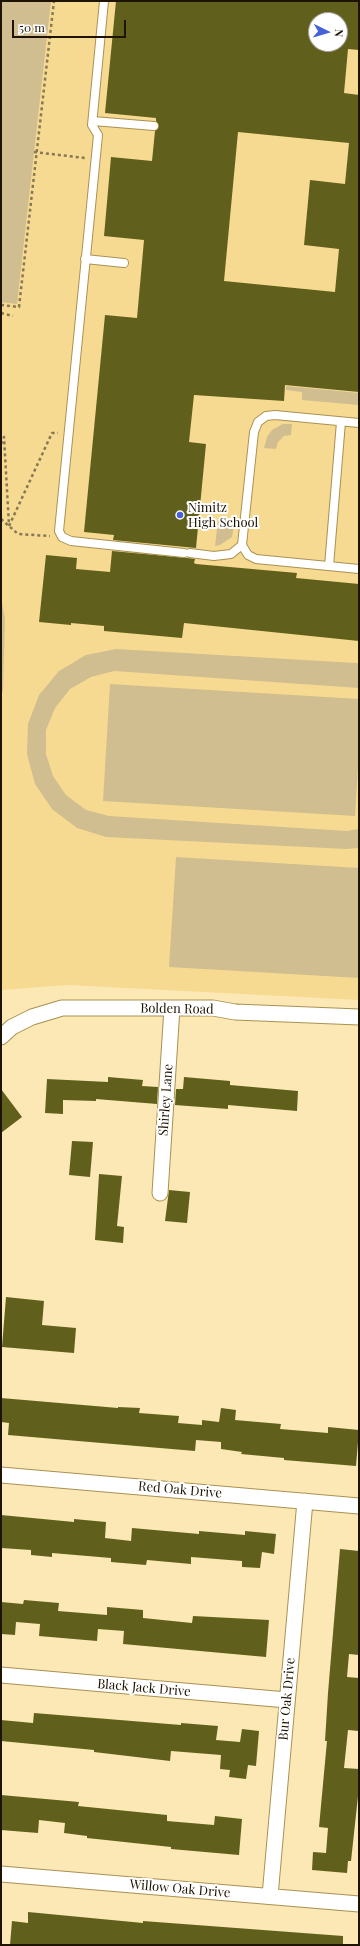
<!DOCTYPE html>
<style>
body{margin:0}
#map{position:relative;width:360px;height:1946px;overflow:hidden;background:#fce8b4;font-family:"Playfair Display",serif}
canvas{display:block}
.frame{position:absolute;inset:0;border:2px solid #1d1300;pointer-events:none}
.north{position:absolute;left:308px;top:12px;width:40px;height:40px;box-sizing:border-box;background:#fff;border:1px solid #a5a199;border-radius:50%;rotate:95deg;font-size:11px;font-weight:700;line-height:16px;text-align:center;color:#1d1300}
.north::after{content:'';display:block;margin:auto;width:14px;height:18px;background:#4562d6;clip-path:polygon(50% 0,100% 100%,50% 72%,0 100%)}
.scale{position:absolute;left:12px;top:20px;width:114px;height:18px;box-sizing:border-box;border:2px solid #1d1300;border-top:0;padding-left:5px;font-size:12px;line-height:14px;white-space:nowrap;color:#1d1300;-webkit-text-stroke:3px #fff;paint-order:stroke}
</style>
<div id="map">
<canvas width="360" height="1946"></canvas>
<div class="frame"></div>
<div class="north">N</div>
<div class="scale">50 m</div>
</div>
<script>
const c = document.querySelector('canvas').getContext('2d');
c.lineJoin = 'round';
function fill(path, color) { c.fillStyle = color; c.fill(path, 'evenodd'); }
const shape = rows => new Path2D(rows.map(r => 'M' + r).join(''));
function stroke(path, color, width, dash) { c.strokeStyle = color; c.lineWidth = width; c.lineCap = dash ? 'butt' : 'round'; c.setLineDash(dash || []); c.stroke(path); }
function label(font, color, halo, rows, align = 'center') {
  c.font = font + ' "Playfair Display",serif'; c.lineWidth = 4; c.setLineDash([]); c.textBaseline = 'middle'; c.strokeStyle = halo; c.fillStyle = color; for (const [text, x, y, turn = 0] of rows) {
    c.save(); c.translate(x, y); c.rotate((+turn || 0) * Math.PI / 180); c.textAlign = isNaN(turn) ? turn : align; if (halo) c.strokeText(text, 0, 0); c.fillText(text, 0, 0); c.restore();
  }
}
fill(shape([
 [1,1,359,1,359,1000,68,985,1,990],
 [316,20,340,20,340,44,316,44]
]), '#f7da91');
fill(shape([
 [1,1,51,1,17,304,1,302],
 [286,386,359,393,359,405,302,400,302,392,286,390],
 [283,424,292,424,291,435,284,436,278,442,276,449,264,448,267,437,272,430],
 [218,520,231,521,234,525,232,537,220,545,215,546],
 [1,597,5,619,3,690,1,696],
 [116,649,356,663,359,664,359,688,114,671,91,677,70,689,55,708,46,730,46,754,53,776,66,795,86,810,109,816,347,831,359,829,359,848,346,849,106,837,77,828,52,809,35,784,27,754,28,724,39,695,59,671,86,655],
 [110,684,359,699,359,750,355,816,103,801],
 [176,857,359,868,359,978,169,967]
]), '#d0be90');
fill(shape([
 [116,1,359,1,359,50,348,49,344,93,359,95,359,392,285,385,284,401,194,395,189,442,206,444,196,548,113,540,114,535,84,532,105,315,137,318,144,240,104,236,111,157,152,161,155,131,159,126,156,121,156,118,105,113],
 [316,20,340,20,340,44,316,44],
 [238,132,349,143,345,184,310,180,304,245,339,249,335,292,224,281],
 [112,551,187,558,195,559,194,563,196,564,297,573,296,578,359,584,359,641,184,623,182,638,104,631,104,626,71,623,71,625,39,622,46,555,77,558,76,569,110,572],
 [108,1077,143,1080,142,1086,158,1087,157,1104,96,1099,96,1101,63,1100,63,1114,45,1113,47,1079,108,1082],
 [184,1077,230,1081,230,1085,298,1091,297,1111,228,1105,228,1109,175,1105,176,1089,183,1089],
 [1,1089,22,1117,1,1133],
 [72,1141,93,1142,90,1177,69,1175],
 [99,1174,122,1176,117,1226,124,1227,123,1243,95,1240],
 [169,1190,190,1192,187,1223,165,1221],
 [6,1297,44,1301,42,1325,76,1328,74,1353,2,1347],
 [1,1398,118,1408,118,1407,140,1408,139,1413,179,1416,178,1423,202,1425,202,1420,219,1422,221,1408,236,1410,235,1420,281,1424,280,1429,328,1433,328,1427,359,1430,356,1466,284,1460,284,1458,241,1454,242,1452,221,1449,221,1442,196,1440,195,1451,8,1435,9,1423,1,1422],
 [1,1515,74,1522,74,1519,106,1522,105,1538,131,1541,132,1528,199,1534,199,1531,245,1535,245,1531,276,1534,274,1554,262,1552,260,1568,242,1567,242,1561,191,1557,191,1564,147,1560,146,1565,111,1562,111,1558,52,1553,52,1557,31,1555,31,1550,1,1548],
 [340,1549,359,1551,359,1655,349,1654,347,1677,359,1678,359,1731,348,1730,344,1768,359,1769,359,1787,351,1861,348,1861,347,1873,312,1870,313,1852,326,1853,328,1828,319,1827,327,1741,325,1741,328,1693],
 [24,1600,59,1603,58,1611,107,1615,107,1607,143,1610,143,1618,192,1623,193,1616,269,1620,266,1657,123,1644,124,1631,98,1629,97,1641,39,1636,40,1624,16,1622,15,1635,1,1634,1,1602,23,1604],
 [34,1713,181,1725,181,1723,218,1726,216,1740,240,1742,242,1729,259,1731,256,1766,248,1765,246,1779,229,1777,230,1770,220,1769,221,1755,171,1751,170,1761,94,1752,94,1750,1,1741,1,1720,33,1723],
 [1,1795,79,1802,78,1806,167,1815,167,1821,214,1825,215,1816,242,1819,239,1855,171,1849,171,1847,87,1838,87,1836,64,1833,65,1823,39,1820,38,1833,1,1830],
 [28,1912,143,1923,143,1921,343,1936,343,1945,10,1945,12,1921,28,1923]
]), '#60601c');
const service = shape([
 [104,1,92,125,98,135,59,531,62,537,71,541,184,553],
 [93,121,154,126],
 [85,259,124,263],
 [359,423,275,415,266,416,258,422,254,432,242,545,248,555,256,559,359,569],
 [190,553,214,556,231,554,242,545],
 [329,566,341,422]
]);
const minor = shape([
 [1,1037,12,1027,32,1017,62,1008,213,1008,235,1012,359,1017],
 [160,1193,172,1008],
 [1,1475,359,1506],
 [1,1675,287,1700],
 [1,1874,359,1904],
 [270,1896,305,1501]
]);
stroke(service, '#aa9152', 10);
stroke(minor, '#aa9152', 17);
stroke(shape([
 [34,152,85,158],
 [1,305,19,307,54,1],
 [1,313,13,316],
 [1,444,4,437,9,525],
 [1,519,18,534,50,536],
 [9,526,52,433,58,433]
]), '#867855', 2.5, [3, 3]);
stroke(service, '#fff', 8);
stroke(minor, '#fff', 15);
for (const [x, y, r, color] of [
 [180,515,4,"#4562d6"]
]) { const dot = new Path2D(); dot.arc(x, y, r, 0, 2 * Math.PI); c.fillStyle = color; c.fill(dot); stroke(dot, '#fff', 1.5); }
label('13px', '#1d1300', '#fff', [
 ["Nimitz",188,508],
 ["High School",188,523]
], 'left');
label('13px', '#1d1300', '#fff', [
 ["Bolden Road",177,1009,1],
 ["Shirley Lane",166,1100,-86],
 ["Red Oak Drive",180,1490,5],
 ["Black Jack Drive",144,1688,5],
 ["Bur Oak Drive",287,1699,-85],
 ["Willow Oak Drive",180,1889,5]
]);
</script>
